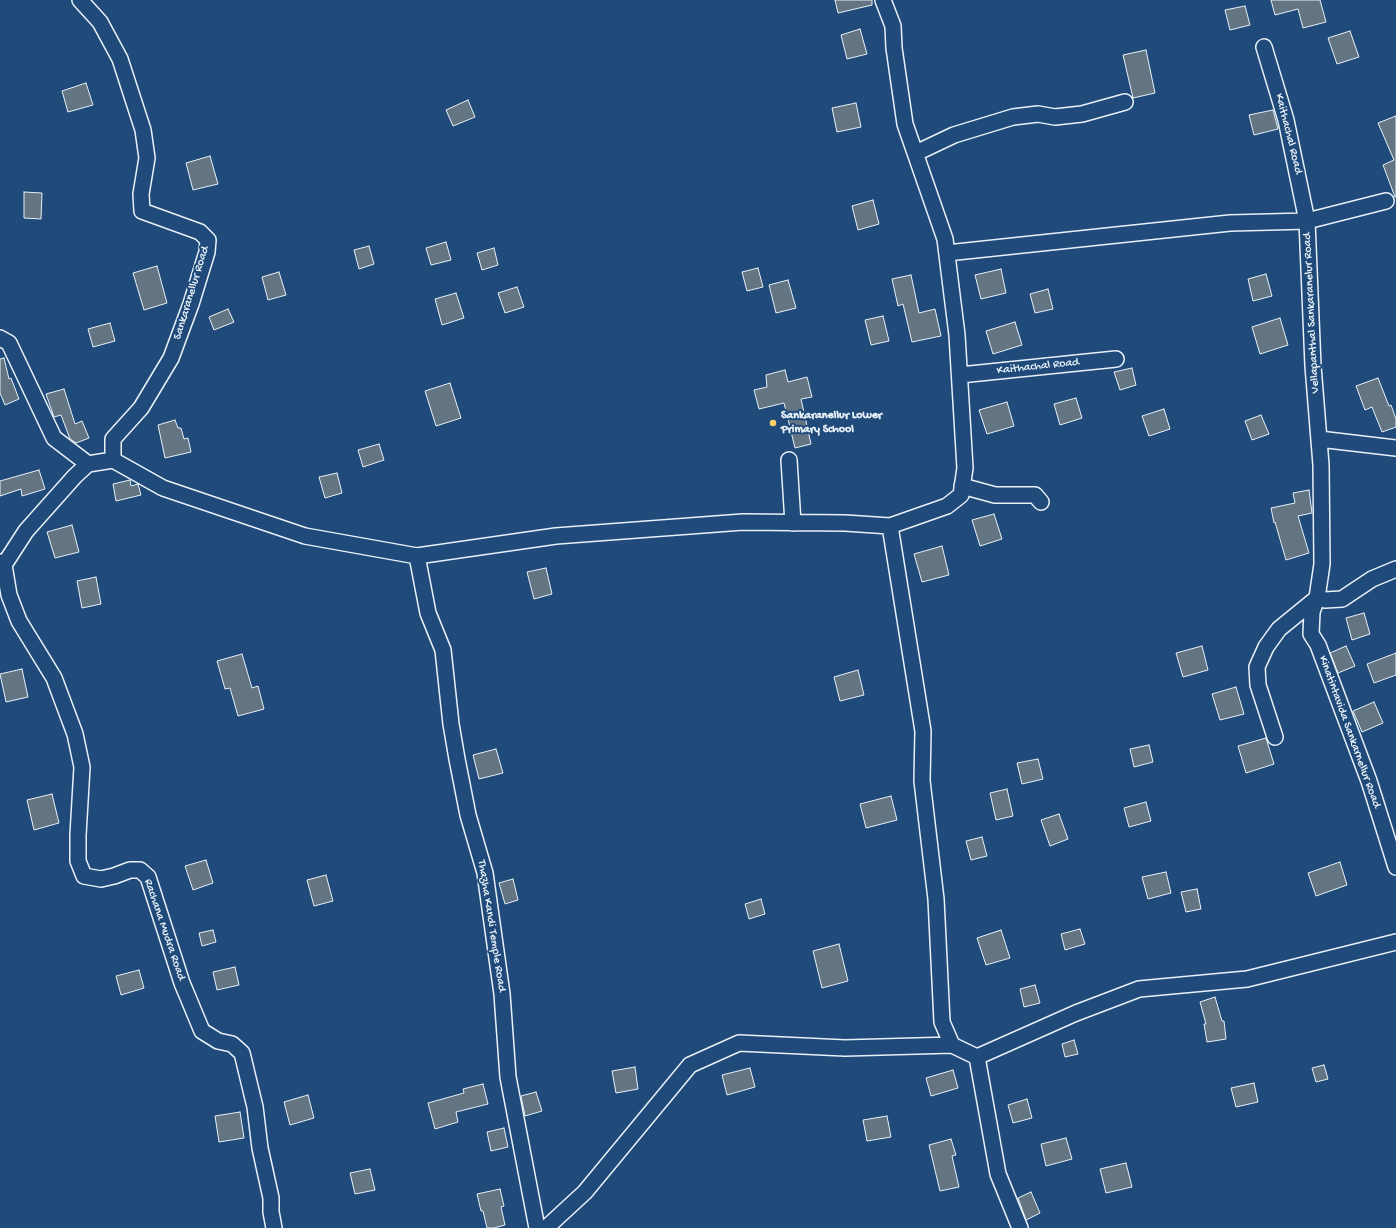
<!DOCTYPE html>
<style>
body{margin:0}
canvas{display:block;background:#1f4a7a}
</style>
<canvas width="1396" height="1228"></canvas>
<script>
const c = document.querySelector('canvas').getContext('2d');
c.lineJoin = 'round';
function fill(path, color) { c.fillStyle = color; c.fill(path, 'evenodd'); }
const shape = rows => new Path2D(rows.map(r => 'M' + r).join(''));
function stroke(path, color, width, dash) { c.strokeStyle = color; c.lineWidth = width; c.lineCap = dash ? 'butt' : 'round'; c.setLineDash(dash || []); c.stroke(path); }
function label(font, color, halo, rows, align = 'center') {
  c.font = font + ' "Gochi Hand",sans-serif'; c.lineWidth = 4; c.setLineDash([]); c.textBaseline = 'middle'; c.strokeStyle = halo; c.fillStyle = color; for (const [text, x, y, turn = 0] of rows) {
    c.save(); c.translate(x, y); c.rotate((+turn || 0) * Math.PI / 180); c.textAlign = isNaN(turn) ? turn : align; if (halo) c.strokeText(text, 0, 0); c.fillText(text, 0, 0); c.restore();
  }
}
const building = shape([
 [835,0,872,0,872,5,838,13,835,0],
 [1271,0,1320,0,1326,22,1303,28,1298,9,1275,15,1271,0],
 [1245,6,1250,25,1230,30,1225,10,1245,6],
 [860,29,867,54,847,59,841,35,860,29],
 [1350,31,1359,57,1337,64,1328,38,1350,31],
 [1146,50,1155,93,1133,98,1123,55,1146,50],
 [86,83,93,105,68,112,62,91,86,83],
 [468,100,475,117,453,126,446,110,468,100],
 [856,103,861,127,837,132,832,108,856,103],
 [1273,110,1278,129,1254,135,1249,115,1273,110],
 [1396,116,1396,197,1395,197,1383,165,1394,160,1378,123,1396,116],
 [210,156,218,184,193,190,186,163,210,156],
 [24,192,42,193,41,219,24,218,24,192],
 [873,200,879,224,858,230,852,206,873,200],
 [446,242,451,260,431,265,426,248,446,242],
 [369,246,374,264,359,269,354,250,369,246],
 [494,248,498,265,482,270,477,253,494,248],
 [157,266,167,303,144,310,133,273,157,266],
 [758,268,763,287,747,291,742,272,758,268],
 [1001,269,1006,293,981,299,975,275,1001,269],
 [279,272,286,295,268,300,262,277,279,272],
 [1266,274,1272,296,1253,301,1248,279,1266,274],
 [911,275,919,313,935,309,941,336,912,342,903,304,898,306,892,279,911,275],
 [788,280,796,308,776,313,769,285,788,280],
 [517,287,524,307,505,313,498,293,517,287],
 [1048,289,1053,309,1035,313,1030,294,1048,289],
 [456,293,464,318,442,325,435,299,456,293],
 [228,309,234,322,214,330,209,317,228,309],
 [883,316,889,341,871,345,865,320,883,316],
 [1280,318,1288,345,1260,354,1252,327,1280,318],
 [1015,322,1022,345,993,354,986,331,1015,322],
 [110,323,115,341,93,347,88,329,110,323],
 [4,358,9,379,11,378,19,399,5,405,0,393,0,359,4,358],
 [1132,368,1136,385,1120,390,1114,372,1132,368],
 [785,370,788,382,807,377,812,397,801,399,811,444,795,448,784,403,759,409,754,390,767,387,766,375,785,370],
 [1378,378,1389,406,1391,405,1396,419,1396,427,1382,432,1372,407,1365,410,1356,386,1378,378],
 [450,383,461,418,436,426,425,391,450,383],
 [64,389,75,424,82,421,89,438,76,443,70,439,61,415,54,417,46,394,64,389],
 [1076,398,1082,418,1060,425,1054,404,1076,398],
 [1007,402,1014,426,987,434,979,410,1007,402],
 [1164,409,1170,429,1149,436,1142,416,1164,409],
 [1261,415,1269,434,1252,440,1245,421,1261,415],
 [175,420,178,428,181,428,184,439,188,438,191,452,165,458,158,425,175,420],
 [379,444,384,460,363,467,358,450,379,444],
 [39,470,45,489,22,496,21,489,0,496,0,481,39,470],
 [337,473,342,493,325,498,319,477,337,473],
 [130,480,131,486,138,484,141,495,116,501,113,484,130,480],
 [1309,490,1312,513,1298,516,1309,553,1286,560,1275,522,1274,523,1271,508,1295,503,1293,493,1309,490],
 [994,514,1002,539,980,546,972,520,994,514],
 [72,525,79,552,55,558,47,532,72,525],
 [942,546,949,575,922,582,914,554,942,546],
 [546,568,552,594,534,599,527,572,546,568],
 [96,577,101,604,82,608,77,581,96,577],
 [1364,613,1370,634,1352,640,1346,618,1364,613],
 [1202,646,1208,670,1183,677,1176,653,1202,646],
 [1346,646,1355,666,1338,673,1330,653,1346,646],
 [1396,653,1396,675,1374,683,1367,664,1396,653],
 [242,654,252,688,258,686,264,709,238,716,230,688,225,689,217,661,242,654],
 [22,669,28,697,6,702,0,674,22,669],
 [858,670,864,695,840,701,834,677,858,670],
 [1236,687,1244,714,1220,720,1212,694,1236,687],
 [1374,702,1383,723,1362,732,1353,711,1374,702],
 [1266,738,1274,764,1246,773,1238,746,1266,738],
 [1149,745,1153,762,1134,767,1130,749,1149,745],
 [496,749,503,773,479,779,473,755,496,749],
 [1038,759,1043,779,1022,784,1017,763,1038,759],
 [1007,789,1013,816,996,820,990,793,1007,789],
 [52,794,59,823,34,830,27,800,52,794],
 [891,796,897,820,866,828,860,804,891,796],
 [1146,802,1151,821,1129,827,1124,808,1146,802],
 [1059,814,1068,839,1050,846,1041,820,1059,814],
 [982,837,987,856,971,860,966,841,982,837],
 [206,860,213,883,193,890,185,866,206,860],
 [1340,862,1347,885,1316,896,1308,873,1340,862],
 [1166,872,1171,893,1148,899,1142,877,1166,872],
 [326,875,333,901,314,906,307,880,326,875],
 [513,879,518,900,505,904,499,883,513,879],
 [1197,889,1201,909,1186,912,1181,892,1197,889],
 [761,899,765,914,749,919,745,904,761,899],
 [1080,929,1085,944,1065,950,1061,934,1080,929],
 [213,930,216,942,202,946,199,933,213,930],
 [1001,930,1010,958,986,965,977,938,1001,930],
 [839,944,848,981,822,988,813,951,839,944],
 [235,967,239,985,217,990,213,972,235,967],
 [139,970,144,988,121,995,116,976,139,970],
 [1035,985,1040,1003,1024,1007,1020,989,1035,985],
 [1215,997,1222,1021,1224,1021,1226,1039,1207,1042,1204,1024,1206,1024,1200,1002,1215,997],
 [1074,1040,1078,1054,1065,1057,1062,1044,1074,1040],
 [1324,1065,1328,1079,1316,1082,1312,1068,1324,1065],
 [635,1067,638,1089,616,1093,612,1071,635,1067],
 [750,1068,755,1087,727,1095,722,1075,750,1068],
 [953,1070,958,1088,931,1096,926,1078,953,1070],
 [1254,1083,1258,1102,1236,1107,1231,1088,1254,1083],
 [483,1084,488,1104,456,1112,458,1122,435,1129,428,1103,464,1093,463,1089,483,1084],
 [536,1092,542,1111,525,1116,521,1096,536,1092],
 [308,1095,314,1118,290,1125,284,1102,308,1095],
 [1027,1099,1032,1118,1013,1123,1008,1105,1027,1099],
 [240,1112,244,1138,219,1142,215,1116,240,1112],
 [887,1116,891,1137,867,1141,863,1120,887,1116],
 [504,1128,508,1147,491,1151,487,1132,504,1128],
 [1066,1138,1072,1159,1046,1166,1041,1144,1066,1138],
 [951,1139,956,1155,952,1156,959,1187,940,1191,929,1145,951,1139],
 [1126,1163,1132,1187,1106,1193,1100,1169,1126,1163],
 [370,1169,375,1190,355,1194,350,1173,370,1169],
 [500,1189,504,1206,501,1207,505,1225,494,1228,487,1228,483,1211,481,1211,477,1194,500,1189],
 [1031,1192,1040,1213,1026,1220,1018,1198,1031,1192]
]);
fill(building, '#637583');
stroke(building, '#e8f1f8', 1);
const minor = shape([
 [80,0,100,22,120,59,143,130,147,158,141,194,142,211,200,232,208,240,207,252,191,304,171,358,141,408,113,439,113,460],
 [883,0,893,26,894,48,905,124,945,239,957,335,965,468,961,495,947,506,890,526],
 [1264,47,1286,120,1307,221,1386,201],
 [916,153,954,135,1013,117,1038,114,1055,117,1082,114,1125,102],
 [947,253,1230,223,1307,221,1313,366,1321,465,1322,564,1317,598,1312,612,1311,634,1318,645,1369,781,1396,867],
 [0,338,9,343,54,438,88,464,113,460,163,488,305,536,417,556,556,536,743,522,845,523,890,526,923,731,922,781,936,899,942,1022,952,1045,977,1057],
 [960,375,1116,359],
 [1319,439,1396,448],
 [789,460,793,523],
 [962,486,995,495,1035,495,1041,502],
 [417,556,428,613,443,650,451,724,457,759,468,815,485,873,502,994,508,1077,537,1228],
 [0,562,4,565,26,531,75,476,88,464],
 [4,565,9,595,19,621,54,678,75,734,82,767,78,835,78,861,84,876,101,879,114,876,130,870,140,870,148,877,182,983,202,1031,218,1041,232,1044,242,1053,255,1107,260,1148,271,1198,271,1212,274,1228],
 [1275,737,1258,685,1257,667,1266,647,1279,629,1317,598,1325,600,1342,599,1372,579,1396,569],
 [546,1228,585,1192,690,1065,739,1043,845,1048,952,1045],
 [1020,1228,998,1174,977,1057,1076,1013,1139,989,1247,979,1396,942]
]);
stroke(minor, '#e8f1f8', 18);
stroke(minor, '#1f4a7a', 15);
for (const [x, y, r, color] of [
 [773,423,4,"#ffd166"]
]) { const dot = new Path2D(); dot.arc(x, y, r, 0, 2 * Math.PI); c.fillStyle = color; c.fill(dot); stroke(dot, '#1f4a7a', 1.5); }
label('12px', '#e8f1f8', '#1f4a7a', [
 ["Kaithachal Road",1288,134,76],
 ["Sankaranellur Road",192,293,-73],
 ["Vellapanthal Sankaranelur Road",1312,313,-93],
 ["Kaithachal Road",1038,367,-6],
 ["Kinatintavida Sankarnellur Road",1349,732,70],
 ["Thazha Kandi Temple Road",491,926,81],
 ["Rachana Mudra Road",164,930,71]
]);
label('bold 12px', '#e8f1f8', '#1f4a7a', [
 ["Sankaranellur Lower",781,416],
 ["Primary School",781,430]
], 'left');
</script>
